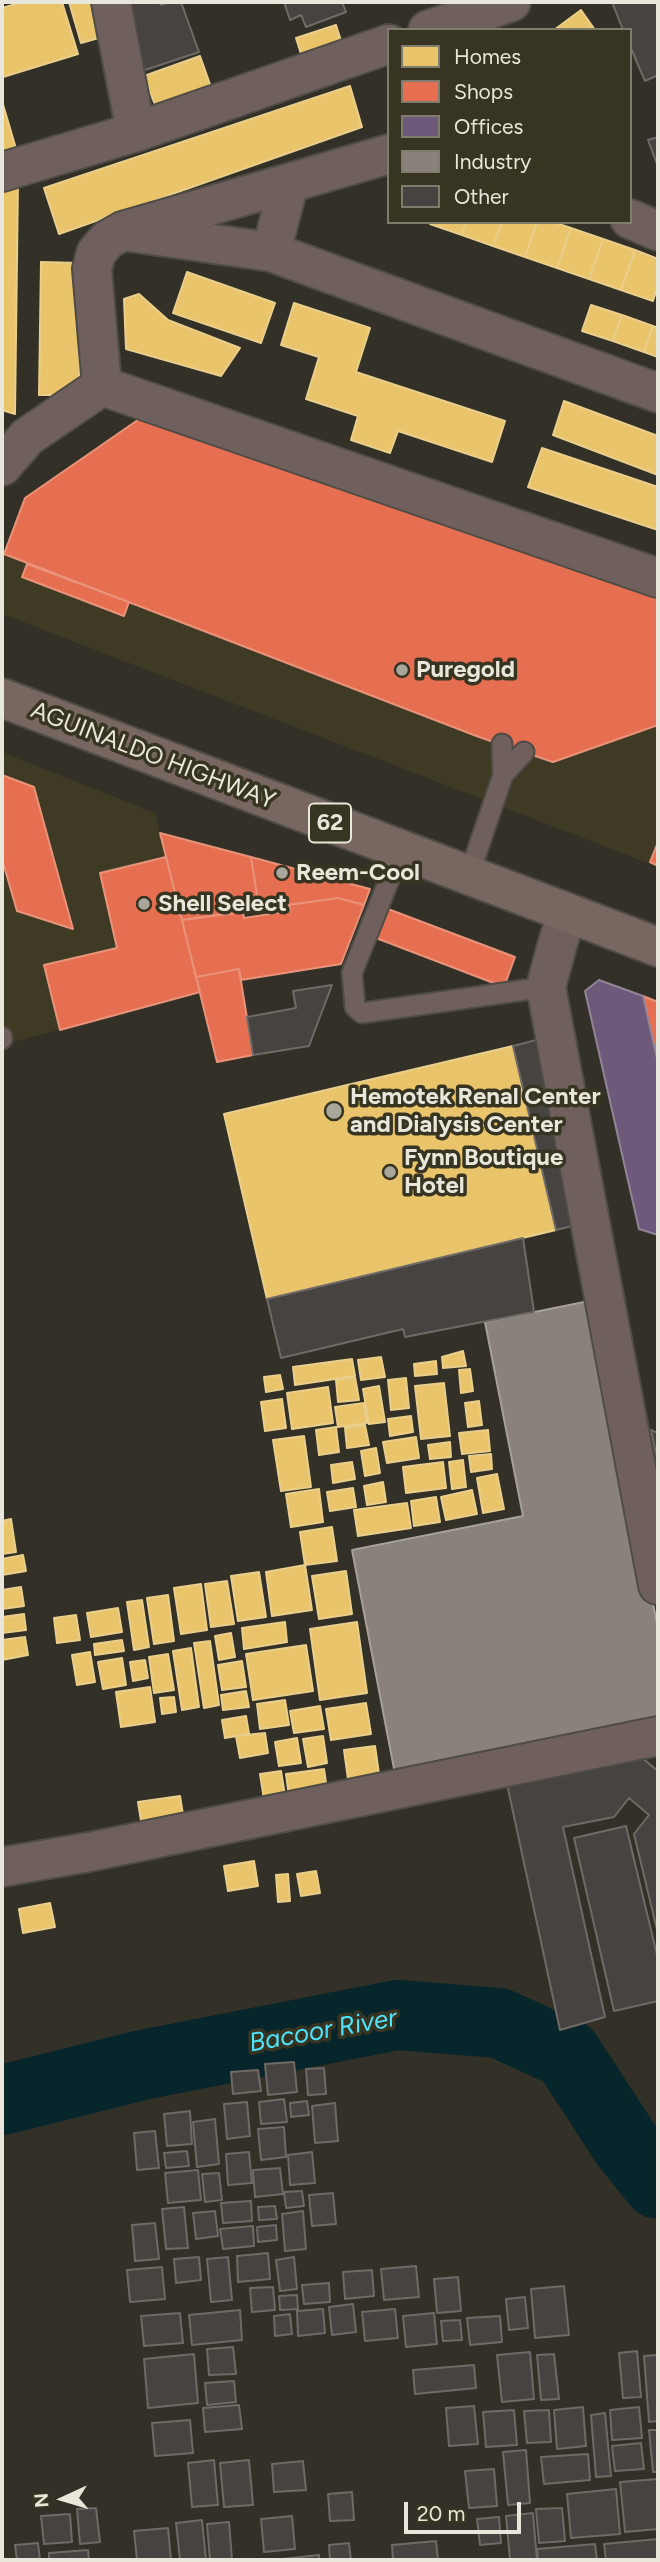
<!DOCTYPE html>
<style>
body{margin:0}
#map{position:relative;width:660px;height:2562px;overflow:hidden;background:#323027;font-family:Figtree,sans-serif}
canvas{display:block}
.frame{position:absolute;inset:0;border:4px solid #e9e7db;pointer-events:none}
.legend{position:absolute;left:387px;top:28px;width:245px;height:196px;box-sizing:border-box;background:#373422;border:2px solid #7e7c6c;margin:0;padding:9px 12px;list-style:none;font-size:21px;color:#e9e7db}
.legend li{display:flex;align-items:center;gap:14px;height:35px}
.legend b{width:35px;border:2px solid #7e7c6c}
.north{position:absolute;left:28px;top:2464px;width:70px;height:70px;-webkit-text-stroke:5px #373422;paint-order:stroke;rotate:266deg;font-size:19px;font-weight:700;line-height:28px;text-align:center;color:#e9e7db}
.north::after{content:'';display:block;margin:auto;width:24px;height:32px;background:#e9e7db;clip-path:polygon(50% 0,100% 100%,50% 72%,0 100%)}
.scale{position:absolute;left:404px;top:2502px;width:117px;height:32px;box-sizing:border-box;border:4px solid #e9e7db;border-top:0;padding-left:9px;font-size:21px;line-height:24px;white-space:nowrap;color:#e9e7db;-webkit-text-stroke:5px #373422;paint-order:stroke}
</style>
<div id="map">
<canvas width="660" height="2562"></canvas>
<div class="frame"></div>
<ul class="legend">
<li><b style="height:19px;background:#e9c46a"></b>Homes</li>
<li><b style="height:19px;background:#e76f51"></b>Shops</li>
<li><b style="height:19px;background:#6d597a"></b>Offices</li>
<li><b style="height:19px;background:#8a817c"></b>Industry</li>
<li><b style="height:19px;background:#474340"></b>Other</li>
</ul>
<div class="north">N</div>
<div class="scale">20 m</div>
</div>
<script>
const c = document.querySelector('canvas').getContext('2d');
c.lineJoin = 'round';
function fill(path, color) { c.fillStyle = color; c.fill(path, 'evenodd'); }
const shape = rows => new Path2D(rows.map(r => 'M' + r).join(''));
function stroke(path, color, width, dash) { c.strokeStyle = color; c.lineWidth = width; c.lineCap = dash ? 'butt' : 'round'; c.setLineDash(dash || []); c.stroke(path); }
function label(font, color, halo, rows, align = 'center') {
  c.font = font + ' Figtree,sans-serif'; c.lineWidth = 7; c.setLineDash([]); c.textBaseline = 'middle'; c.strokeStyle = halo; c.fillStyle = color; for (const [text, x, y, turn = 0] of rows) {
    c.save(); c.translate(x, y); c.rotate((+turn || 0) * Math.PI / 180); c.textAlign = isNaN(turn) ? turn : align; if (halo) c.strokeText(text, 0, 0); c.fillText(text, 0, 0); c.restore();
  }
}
fill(shape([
 [25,498,658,595,658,867,2,614,2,560],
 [2,752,155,813,200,992,2,1045]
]), '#3e3a23');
const homes = shape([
 [23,2,62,2,78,54,3,77,2,8,23,2],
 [69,2,104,2,113,34,81,43,69,2],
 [581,10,595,30,554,30,581,10],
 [336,25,342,44,302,57,296,38,336,25],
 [200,56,212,90,157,110,144,76,200,56],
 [350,86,362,127,59,234,44,188,350,86],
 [2,101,17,152,2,156,2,101],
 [18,181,15,414,2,410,2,188,18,181],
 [430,222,466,222,462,235,430,224,430,222],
 [466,222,502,222,493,246,462,235,466,222],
 [502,222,537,222,525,257,493,246,502,222],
 [537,222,553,222,571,228,557,268,525,257,537,222],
 [571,228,603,239,589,279,557,268,571,228],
 [603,239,635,250,621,290,589,279,603,239],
 [635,250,658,259,658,285,653,301,621,290,635,250],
 [41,262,80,263,79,395,39,395,41,262],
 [187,272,275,303,261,343,173,313,187,272],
 [139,294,168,320,240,348,221,376,126,349,124,299,139,294],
 [294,303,370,328,356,372,505,421,492,462,398,431,390,453,351,440,358,416,306,399,319,357,281,345,294,303],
 [591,305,622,315,613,341,582,331,591,305],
 [622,315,653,326,644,352,613,341,622,315],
 [653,326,658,328,658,357,644,352,653,326],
 [564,401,658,436,658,475,553,435,564,401],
 [542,448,658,487,658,530,528,487,542,448],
 [513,1046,556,1230,267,1299,224,1114,513,1046],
 [463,1351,466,1366,443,1368,442,1357,463,1351],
 [381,1357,385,1377,361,1380,358,1360,381,1357],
 [352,1359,355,1376,295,1385,293,1367,352,1359],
 [436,1361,437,1374,415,1376,414,1364,436,1361],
 [470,1369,473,1391,461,1393,459,1370,470,1369],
 [280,1375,283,1389,266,1392,264,1377,280,1375],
 [355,1377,359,1400,338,1402,336,1380,355,1377],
 [406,1378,409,1408,391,1410,388,1380,406,1378],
 [444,1383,450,1436,421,1439,415,1386,444,1383],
 [379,1386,385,1422,369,1424,363,1389,379,1386],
 [328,1387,333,1423,292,1429,287,1393,328,1387],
 [282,1399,286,1428,265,1431,261,1402,282,1399],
 [479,1401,482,1425,468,1427,465,1403,479,1401],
 [364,1403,367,1423,338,1427,335,1407,364,1403],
 [411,1416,413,1432,390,1436,388,1419,411,1416],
 [365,1425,369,1445,347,1448,345,1428,365,1425],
 [336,1427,339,1452,319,1455,316,1430,336,1427],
 [488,1430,490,1451,462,1454,459,1433,488,1430],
 [304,1436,311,1487,281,1491,273,1440,304,1436],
 [416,1437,419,1458,387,1463,383,1442,416,1437],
 [450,1442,451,1457,430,1459,428,1445,450,1442],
 [376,1448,380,1473,365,1476,361,1451,376,1448],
 [491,1454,492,1469,471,1472,469,1456,491,1454],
 [463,1460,466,1487,452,1489,449,1462,463,1460],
 [352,1462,355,1479,333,1483,331,1465,352,1462],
 [443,1462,446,1488,406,1493,403,1467,443,1462],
 [497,1474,504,1509,483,1513,477,1478,497,1474],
 [383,1482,386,1502,367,1505,364,1486,383,1482],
 [353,1488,356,1507,330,1511,327,1492,353,1488],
 [319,1489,323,1522,291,1527,286,1494,319,1489],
 [472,1490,477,1514,446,1520,441,1497,472,1490],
 [436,1497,440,1522,414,1526,411,1501,436,1497],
 [407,1503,411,1528,358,1536,354,1510,407,1503],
 [11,1519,16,1552,2,1554,2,1521,11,1519],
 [332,1527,337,1561,305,1565,300,1532,332,1527],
 [23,1555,26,1571,2,1575,2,1559,23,1555],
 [305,1565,312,1610,272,1616,266,1572,305,1565],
 [346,1571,352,1614,319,1619,312,1576,346,1571],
 [259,1572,266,1617,238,1621,231,1576,259,1572],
 [227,1581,234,1624,211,1627,205,1584,227,1581],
 [201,1584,207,1630,181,1634,174,1588,201,1584],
 [21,1587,24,1606,2,1609,2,1590,21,1587],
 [168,1595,174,1641,154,1644,147,1598,168,1595],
 [142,1600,149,1647,134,1650,127,1602,142,1600],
 [118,1608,122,1632,91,1637,87,1613,118,1608],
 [24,1614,26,1630,2,1633,2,1617,24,1614],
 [76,1615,80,1640,57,1643,54,1618,76,1615],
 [285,1622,287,1642,244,1649,242,1628,285,1622],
 [357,1622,367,1693,320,1700,310,1629,357,1622],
 [231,1633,235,1657,219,1660,215,1636,231,1633],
 [25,1637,28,1655,2,1660,2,1640,25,1637],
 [122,1640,124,1651,95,1655,94,1644,122,1640],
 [210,1641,219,1705,204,1708,194,1643,210,1641],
 [306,1645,313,1691,253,1700,246,1654,306,1645],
 [191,1648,199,1707,182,1710,173,1651,191,1648],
 [90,1652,95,1682,77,1685,72,1655,90,1652],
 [168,1654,174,1690,154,1693,149,1657,168,1654],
 [122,1658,126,1685,103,1689,98,1662,122,1658],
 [145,1660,148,1678,133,1681,130,1662,145,1660],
 [242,1661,246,1687,222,1690,218,1665,242,1661],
 [150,1687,155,1722,121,1727,116,1692,150,1687],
 [246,1691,249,1707,223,1710,221,1695,246,1691],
 [174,1697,176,1712,162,1714,160,1698,174,1697],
 [285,1700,289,1725,260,1729,257,1704,285,1700],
 [366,1703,371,1734,331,1740,326,1709,366,1703],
 [320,1706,324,1729,294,1733,290,1711,320,1706],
 [246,1716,249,1734,225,1738,222,1720,246,1716],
 [265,1733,268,1753,240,1758,236,1736,265,1733],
 [323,1736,327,1763,308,1767,303,1739,323,1736],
 [297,1738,301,1763,279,1766,275,1742,297,1738],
 [375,1746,380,1781,349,1786,344,1750,375,1746],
 [324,1769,327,1790,289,1796,286,1774,324,1769],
 [281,1771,286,1802,265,1806,260,1774,281,1771],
 [180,1796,184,1821,142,1827,138,1802,180,1796],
 [254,1861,258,1886,228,1891,224,1866,254,1861],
 [316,1871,320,1893,301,1896,297,1874,316,1871],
 [288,1874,290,1901,278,1902,276,1875,288,1874],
 [50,1903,55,1927,23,1933,19,1909,50,1903]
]);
fill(homes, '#e9c46a');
stroke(homes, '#e9ce8c', 2);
const shops = shape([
 [145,415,658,595,658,725,553,762,479,737,4,554,25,498,145,415],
 [27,564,129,602,124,616,22,577,27,564],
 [2,775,34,787,73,929,17,911,2,859,2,775],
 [160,833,251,857,259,909,182,920,160,833],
 [658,842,658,866,650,862,658,842],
 [166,857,200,992,60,1030,44,965,117,948,100,873,166,857],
 [251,857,370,889,364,905,338,898,259,909,251,857],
 [338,898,364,905,341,964,241,980,239,969,196,977,182,920,243,912,244,918,290,911,289,905,338,898],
 [388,909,515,957,504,987,376,938,388,909],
 [239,969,253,1055,217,1062,196,977,239,969],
 [643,996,658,1002,658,1063,643,996]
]);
fill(shops, '#e76f51');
stroke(shops, '#e8937a', 2);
const offices = shape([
 [599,980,643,996,658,1063,658,1235,639,1229,585,991,599,980]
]);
fill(offices, '#6d597a');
stroke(offices, '#928497', 2);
const industry = shape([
 [594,1300,658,1629,658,1728,396,1779,352,1550,523,1516,485,1322,594,1300]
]);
fill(industry, '#8a817c');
stroke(industry, '#a6a098', 2);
stroke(shape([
 [2,2100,142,2065,397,2015,499,2023,567,2054,625,2143,658,2184]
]), '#07262b', 70);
const building = shape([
 [120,2,160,2,161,5,170,2,181,2,199,52,145,70,120,2],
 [284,2,342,2,346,12,306,27,301,15,290,20,284,2],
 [612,2,658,2,658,75,645,81,630,46,630,30,623,30,612,2],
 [658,137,658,167,648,140,658,137],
 [332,985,309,1046,253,1055,247,1017,296,1008,293,991,332,985],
 [540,1039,584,1223,556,1230,513,1046,540,1039],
 [523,1238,534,1312,405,1337,403,1329,281,1358,267,1299,523,1238],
 [651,1430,658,1433,658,1463,651,1430],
 [635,1752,658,1771,658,1934,634,1834,649,1815,629,1798,614,1817,563,1827,605,2017,560,2030,507,1784,635,1752],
 [626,1826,658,1959,658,2001,614,2011,574,1838,626,1826],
 [294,2062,297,2092,268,2095,265,2064,294,2062],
 [324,2068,326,2094,308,2095,306,2069,324,2068],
 [258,2070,261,2091,233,2094,231,2072,258,2070],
 [284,2099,287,2122,261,2124,259,2102,284,2099],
 [307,2101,309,2115,291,2117,290,2103,307,2101],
 [247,2102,250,2136,227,2139,224,2104,247,2102],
 [335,2103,338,2141,315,2143,312,2106,335,2103],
 [190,2111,192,2144,167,2146,164,2114,190,2111],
 [215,2119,219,2164,197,2167,193,2122,215,2119],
 [284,2127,286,2157,261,2160,258,2129,284,2127],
 [155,2131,159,2168,137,2170,134,2133,155,2131],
 [187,2151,189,2166,166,2168,164,2153,187,2151],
 [249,2152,252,2183,228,2185,226,2154,249,2152],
 [312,2152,315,2183,290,2185,288,2155,312,2152],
 [280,2168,283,2194,255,2197,253,2170,280,2168],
 [198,2170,201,2200,168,2203,165,2173,198,2170],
 [219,2173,222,2200,205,2202,202,2174,219,2173],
 [302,2191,304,2206,286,2208,284,2192,302,2191],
 [333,2193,336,2224,312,2226,309,2195,333,2193],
 [251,2201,252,2221,223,2223,221,2203,251,2201],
 [275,2206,277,2219,259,2220,258,2207,275,2206],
 [184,2207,188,2248,166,2249,162,2209,184,2207],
 [215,2211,218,2236,196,2239,193,2213,215,2211],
 [303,2211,306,2249,285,2251,282,2214,303,2211],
 [155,2223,159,2259,135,2261,132,2225,155,2223],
 [276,2225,277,2240,258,2242,257,2227,276,2225],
 [253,2226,254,2246,223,2249,220,2229,253,2226],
 [268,2253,270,2279,238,2282,237,2256,268,2253],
 [199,2257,201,2280,176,2283,174,2259,199,2257],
 [228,2257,232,2300,211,2302,207,2259,228,2257],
 [294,2257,297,2289,280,2291,276,2260,294,2257],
 [416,2266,419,2297,384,2300,381,2269,416,2266],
 [162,2267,165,2299,130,2302,127,2270,162,2267],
 [372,2270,374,2296,345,2299,343,2272,372,2270],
 [458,2277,461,2311,437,2313,434,2279,458,2277],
 [329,2283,330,2302,304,2304,302,2285,329,2283],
 [564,2286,569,2335,535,2338,531,2289,564,2286],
 [273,2287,275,2310,252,2312,250,2288,273,2287],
 [297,2295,298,2309,280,2310,279,2296,297,2295],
 [525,2297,528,2328,509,2330,506,2299,525,2297],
 [353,2304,356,2332,332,2335,329,2307,353,2304],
 [323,2309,325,2333,298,2336,297,2311,323,2309],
 [395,2309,398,2338,365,2341,362,2312,395,2309],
 [240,2310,242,2340,192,2345,189,2315,240,2310],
 [180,2313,183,2343,144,2346,141,2316,180,2313],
 [434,2313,437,2344,406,2347,403,2316,434,2313],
 [290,2314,292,2334,275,2336,274,2316,290,2314],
 [500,2316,502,2342,470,2345,467,2318,500,2316],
 [460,2320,462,2340,443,2341,441,2321,460,2320],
 [233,2347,236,2374,209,2375,207,2349,233,2347],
 [637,2351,641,2397,623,2398,619,2353,637,2351],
 [530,2352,534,2399,502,2402,497,2355,530,2352],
 [194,2354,198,2403,148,2408,144,2359,194,2354],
 [554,2354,559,2399,541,2400,537,2355,554,2354],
 [658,2355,658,2421,649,2422,644,2356,658,2355],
 [474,2365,476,2388,415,2394,413,2370,474,2365],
 [234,2381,236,2402,207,2405,205,2383,234,2381],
 [239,2405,242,2429,205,2432,203,2408,239,2405],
 [474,2406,478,2444,449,2446,446,2408,474,2406],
 [583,2407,586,2446,557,2449,554,2410,583,2407],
 [639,2407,642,2438,612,2440,610,2410,639,2407],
 [514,2410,517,2445,486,2447,483,2412,514,2410],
 [549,2410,551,2442,527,2443,524,2411,549,2410],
 [605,2413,611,2476,596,2477,591,2415,605,2413],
 [190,2420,193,2453,155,2456,152,2423,190,2420],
 [649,2430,658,2430,658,2472,653,2472,649,2430],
 [641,2443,644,2469,615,2471,612,2446,641,2443],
 [526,2450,530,2503,508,2505,503,2452,526,2450],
 [588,2454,590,2480,544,2484,541,2457,588,2454],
 [214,2460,218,2505,192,2507,188,2463,214,2460],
 [249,2460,253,2505,224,2507,220,2463,249,2460],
 [303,2461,306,2490,274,2492,272,2464,303,2461],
 [494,2469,497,2506,469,2508,465,2471,494,2469],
 [658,2479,658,2529,625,2532,620,2482,658,2479],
 [616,2489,620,2534,571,2538,567,2494,616,2489],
 [352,2492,354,2520,330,2521,328,2494,352,2492],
 [96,2508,100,2542,80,2544,77,2509,96,2508],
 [562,2508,565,2541,539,2543,536,2509,562,2508],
 [533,2513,537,2560,510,2560,506,2516,533,2513],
 [70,2514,72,2542,44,2544,41,2516,70,2514],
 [292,2516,295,2549,264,2552,261,2519,292,2516],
 [499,2517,501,2543,480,2545,477,2519,499,2517],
 [202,2520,206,2560,180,2560,176,2523,202,2520],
 [229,2522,232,2560,210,2560,207,2524,229,2522],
 [168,2528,171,2560,137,2560,134,2531,168,2528],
 [658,2539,658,2560,606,2560,604,2544,658,2539],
 [436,2541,438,2560,393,2560,392,2545,436,2541],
 [38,2543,40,2560,17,2560,15,2545,38,2543],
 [349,2543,351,2560,330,2560,329,2545,349,2543],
 [595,2544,597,2560,538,2560,537,2549,595,2544],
 [88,2550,89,2560,49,2560,49,2553,88,2550],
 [319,2555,319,2560,273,2560,319,2555]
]);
fill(building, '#474340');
stroke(building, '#706a67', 2);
const service = shape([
 [503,775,524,752],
 [401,850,352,973,355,1007,362,1013,546,987],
 [469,875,503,775,502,744],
 [2,1037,2,1039]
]);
const minor = shape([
 [111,2,136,132],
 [428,30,511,2],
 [2,172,136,132,389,44],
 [630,219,658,231],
 [123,231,271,252,658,393],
 [271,252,289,183],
 [102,386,658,578],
 [102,386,92,269,96,253,107,240,123,231,389,154],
 [2,466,27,437,102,386],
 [568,913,558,942,546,987,658,1585],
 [2,1867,89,1852,658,1736]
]);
const trunk = shape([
 [2,698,658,947]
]);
stroke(service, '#4e4c45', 23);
stroke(minor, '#4e4c45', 42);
stroke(trunk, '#4e4c45', 42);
stroke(service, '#70605d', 19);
stroke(minor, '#70605d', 38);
stroke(trunk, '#786660', 38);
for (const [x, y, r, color] of [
 [402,670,7,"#a9a79c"],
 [282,873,7,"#a9a79c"],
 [144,904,7,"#a9a79c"],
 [334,1111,9,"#a9a79c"],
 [390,1172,7,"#a9a79c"]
]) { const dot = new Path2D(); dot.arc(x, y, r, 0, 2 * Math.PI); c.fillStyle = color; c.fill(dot); stroke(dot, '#373422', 2.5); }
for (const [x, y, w] of [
 [330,823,42]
]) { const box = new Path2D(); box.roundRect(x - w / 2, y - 19.5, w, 39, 5); c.fillStyle = '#373422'; c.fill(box); stroke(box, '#e9e7db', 2); }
label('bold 23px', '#e9e7db', null, [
 ["62",330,823]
]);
label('bold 24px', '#e9e7db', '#373422', [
 ["Puregold",416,670],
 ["Reem-Cool",296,873],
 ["Shell Select",158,904],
 ["Hemotek Renal Center",350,1097],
 ["and Dialysis Center",350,1125],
 ["Fynn Boutique",404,1158],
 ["Hotel",404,1186]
], 'left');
label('24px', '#e9e7db', '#373422', [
 ["AGUINALDO HIGHWAY",153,756,21]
]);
label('italic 26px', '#4de4fe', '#373422', [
 ["Bacoor River",323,2031,-10]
]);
</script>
